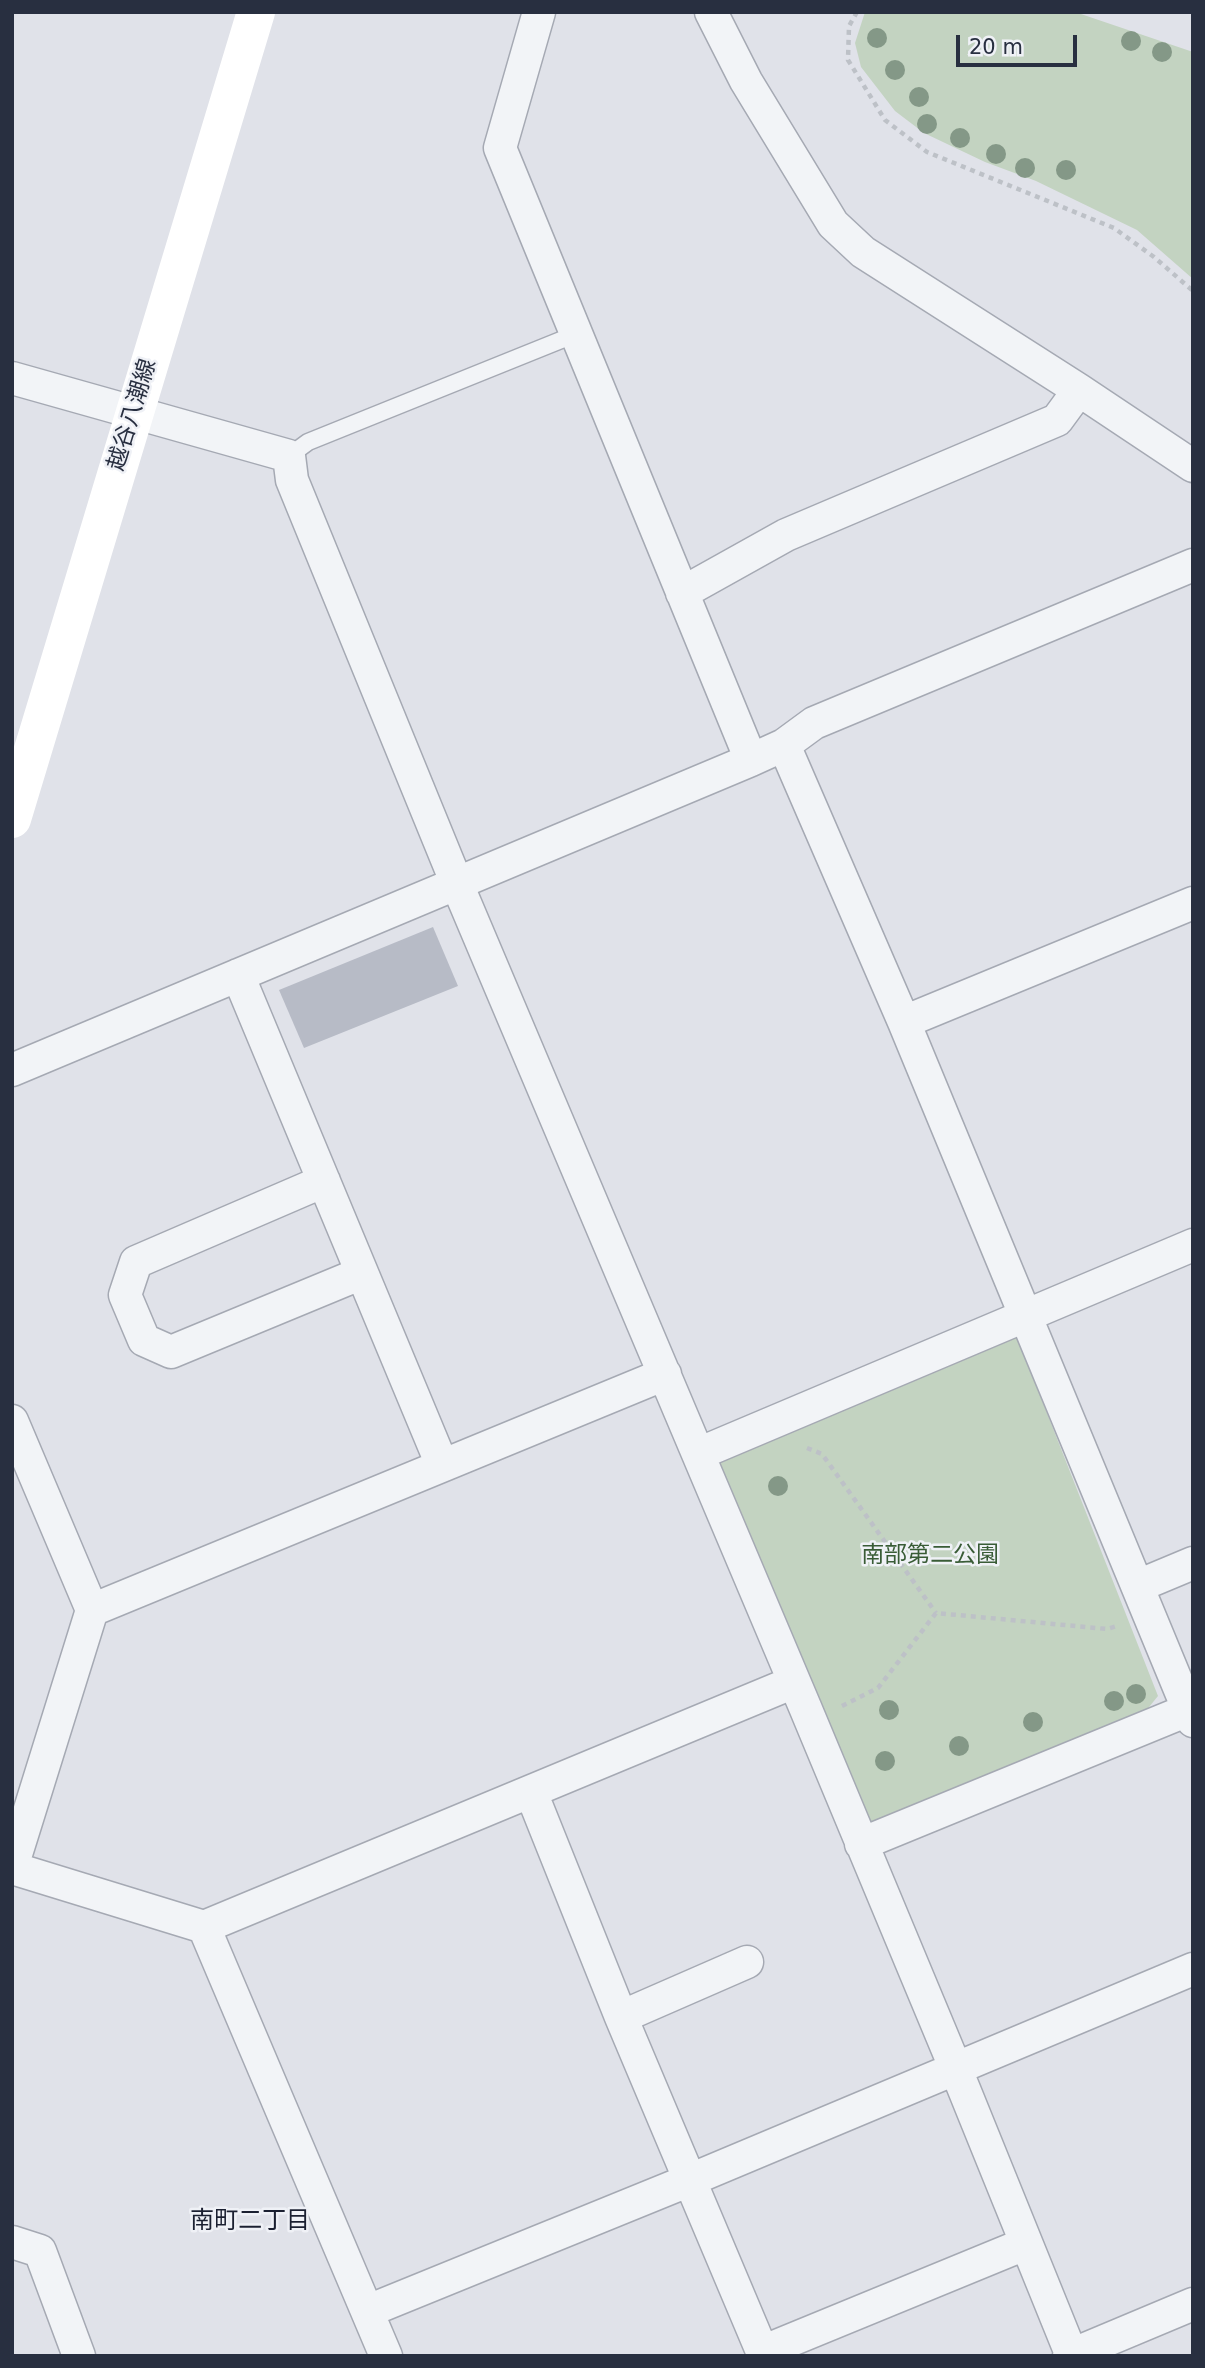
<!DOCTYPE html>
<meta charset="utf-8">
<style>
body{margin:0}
#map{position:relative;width:1205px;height:2368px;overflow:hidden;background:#e0e2e9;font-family:"DejaVu Sans",sans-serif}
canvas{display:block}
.frame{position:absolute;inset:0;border:14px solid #282f40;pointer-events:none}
.scale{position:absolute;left:956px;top:35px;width:121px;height:32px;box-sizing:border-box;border:4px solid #282f40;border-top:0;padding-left:9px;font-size:21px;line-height:24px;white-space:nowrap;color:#282f40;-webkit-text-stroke:5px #eff1f6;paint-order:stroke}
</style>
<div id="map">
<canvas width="1205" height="2368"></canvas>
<div class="frame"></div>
<div class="scale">20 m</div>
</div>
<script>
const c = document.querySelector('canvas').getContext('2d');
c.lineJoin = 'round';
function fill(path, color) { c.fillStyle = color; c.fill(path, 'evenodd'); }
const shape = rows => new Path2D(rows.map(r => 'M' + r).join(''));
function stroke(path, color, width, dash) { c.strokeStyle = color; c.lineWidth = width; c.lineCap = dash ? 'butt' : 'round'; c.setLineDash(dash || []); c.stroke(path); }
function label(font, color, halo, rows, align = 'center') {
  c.font = font + ' "DejaVu Sans","Noto Sans JP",sans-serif'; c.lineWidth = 5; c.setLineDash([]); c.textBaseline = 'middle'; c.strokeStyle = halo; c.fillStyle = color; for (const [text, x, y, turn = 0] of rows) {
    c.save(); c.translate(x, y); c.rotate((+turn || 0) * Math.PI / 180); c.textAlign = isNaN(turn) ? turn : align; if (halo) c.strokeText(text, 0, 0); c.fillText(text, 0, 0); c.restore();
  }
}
fill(shape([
 [865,12,1075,12,1193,52,1193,279,1137,230,1036,181,985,162,924,133,895,111,861,67,855,43],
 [1016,1334,1158,1696,1145,1712,866,1824,718,1462]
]), '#c3d3c1');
fill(shape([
 [433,927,458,986,304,1048,279,990]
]), '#b7bbc6');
const service = shape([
 [289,456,308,442,576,334]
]);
const minor = shape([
 [539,12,500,148,751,760],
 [711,12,746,81,833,224,863,252,1079,390,1193,466],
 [12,378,289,456,292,480,457,884,805,1707,955,2067,1072,2356],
 [682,593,786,535,1057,420,1079,390],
 [784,745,904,1022,1193,1721],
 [238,975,442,1465],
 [904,1022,1193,903],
 [12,1070,751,760,784,745,814,723,1193,565],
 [324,1181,136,1262,125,1295,144,1340,171,1352,362,1273],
 [12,1421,92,1610],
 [698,1454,1193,1245],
 [1138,1586,1193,1563],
 [531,1792,621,2017,764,2356],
 [861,1844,1188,1710],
 [12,1867,92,1610,665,1374],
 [12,1868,204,1927,794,1682],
 [204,1927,386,2356],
 [621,2017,747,1962],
 [12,2242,40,2251,79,2356],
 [368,2311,690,2180,1193,1969],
 [762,2352,1025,2244],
 [1069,2356,1193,2304]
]);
stroke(service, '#a5a9b3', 19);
stroke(minor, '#a5a9b3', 35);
stroke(shape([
 [857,12,849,26,848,60,885,120,927,152,1114,228,1154,257,1193,291],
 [807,1448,822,1454,936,1613],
 [842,1706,878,1688,936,1613,1107,1629,1117,1626]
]), '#bdc1c7', 4.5, [5, 5]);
stroke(service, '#f2f4f7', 16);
stroke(minor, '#f2f4f7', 32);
stroke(shape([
 [12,819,256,12]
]), '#fff', 38);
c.fillStyle = '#849887';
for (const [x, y] of [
 [877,38],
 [1131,41],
 [1162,52],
 [895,70],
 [919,97],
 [927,124],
 [960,138],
 [996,154],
 [1025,168],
 [1066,170],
 [778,1486],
 [1136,1694],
 [1114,1701],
 [889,1710],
 [1033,1722],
 [959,1746],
 [885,1761]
]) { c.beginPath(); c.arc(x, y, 10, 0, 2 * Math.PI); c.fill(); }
label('23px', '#282f40', '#eff1f6', [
 ["越谷八潮線",133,415,-73]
]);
label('23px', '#395c36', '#eff1f6', [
 ["南部第二公園",930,1556]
]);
label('24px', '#1b2031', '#eff1f6', [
 ["南町二丁目",250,2222]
]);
</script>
